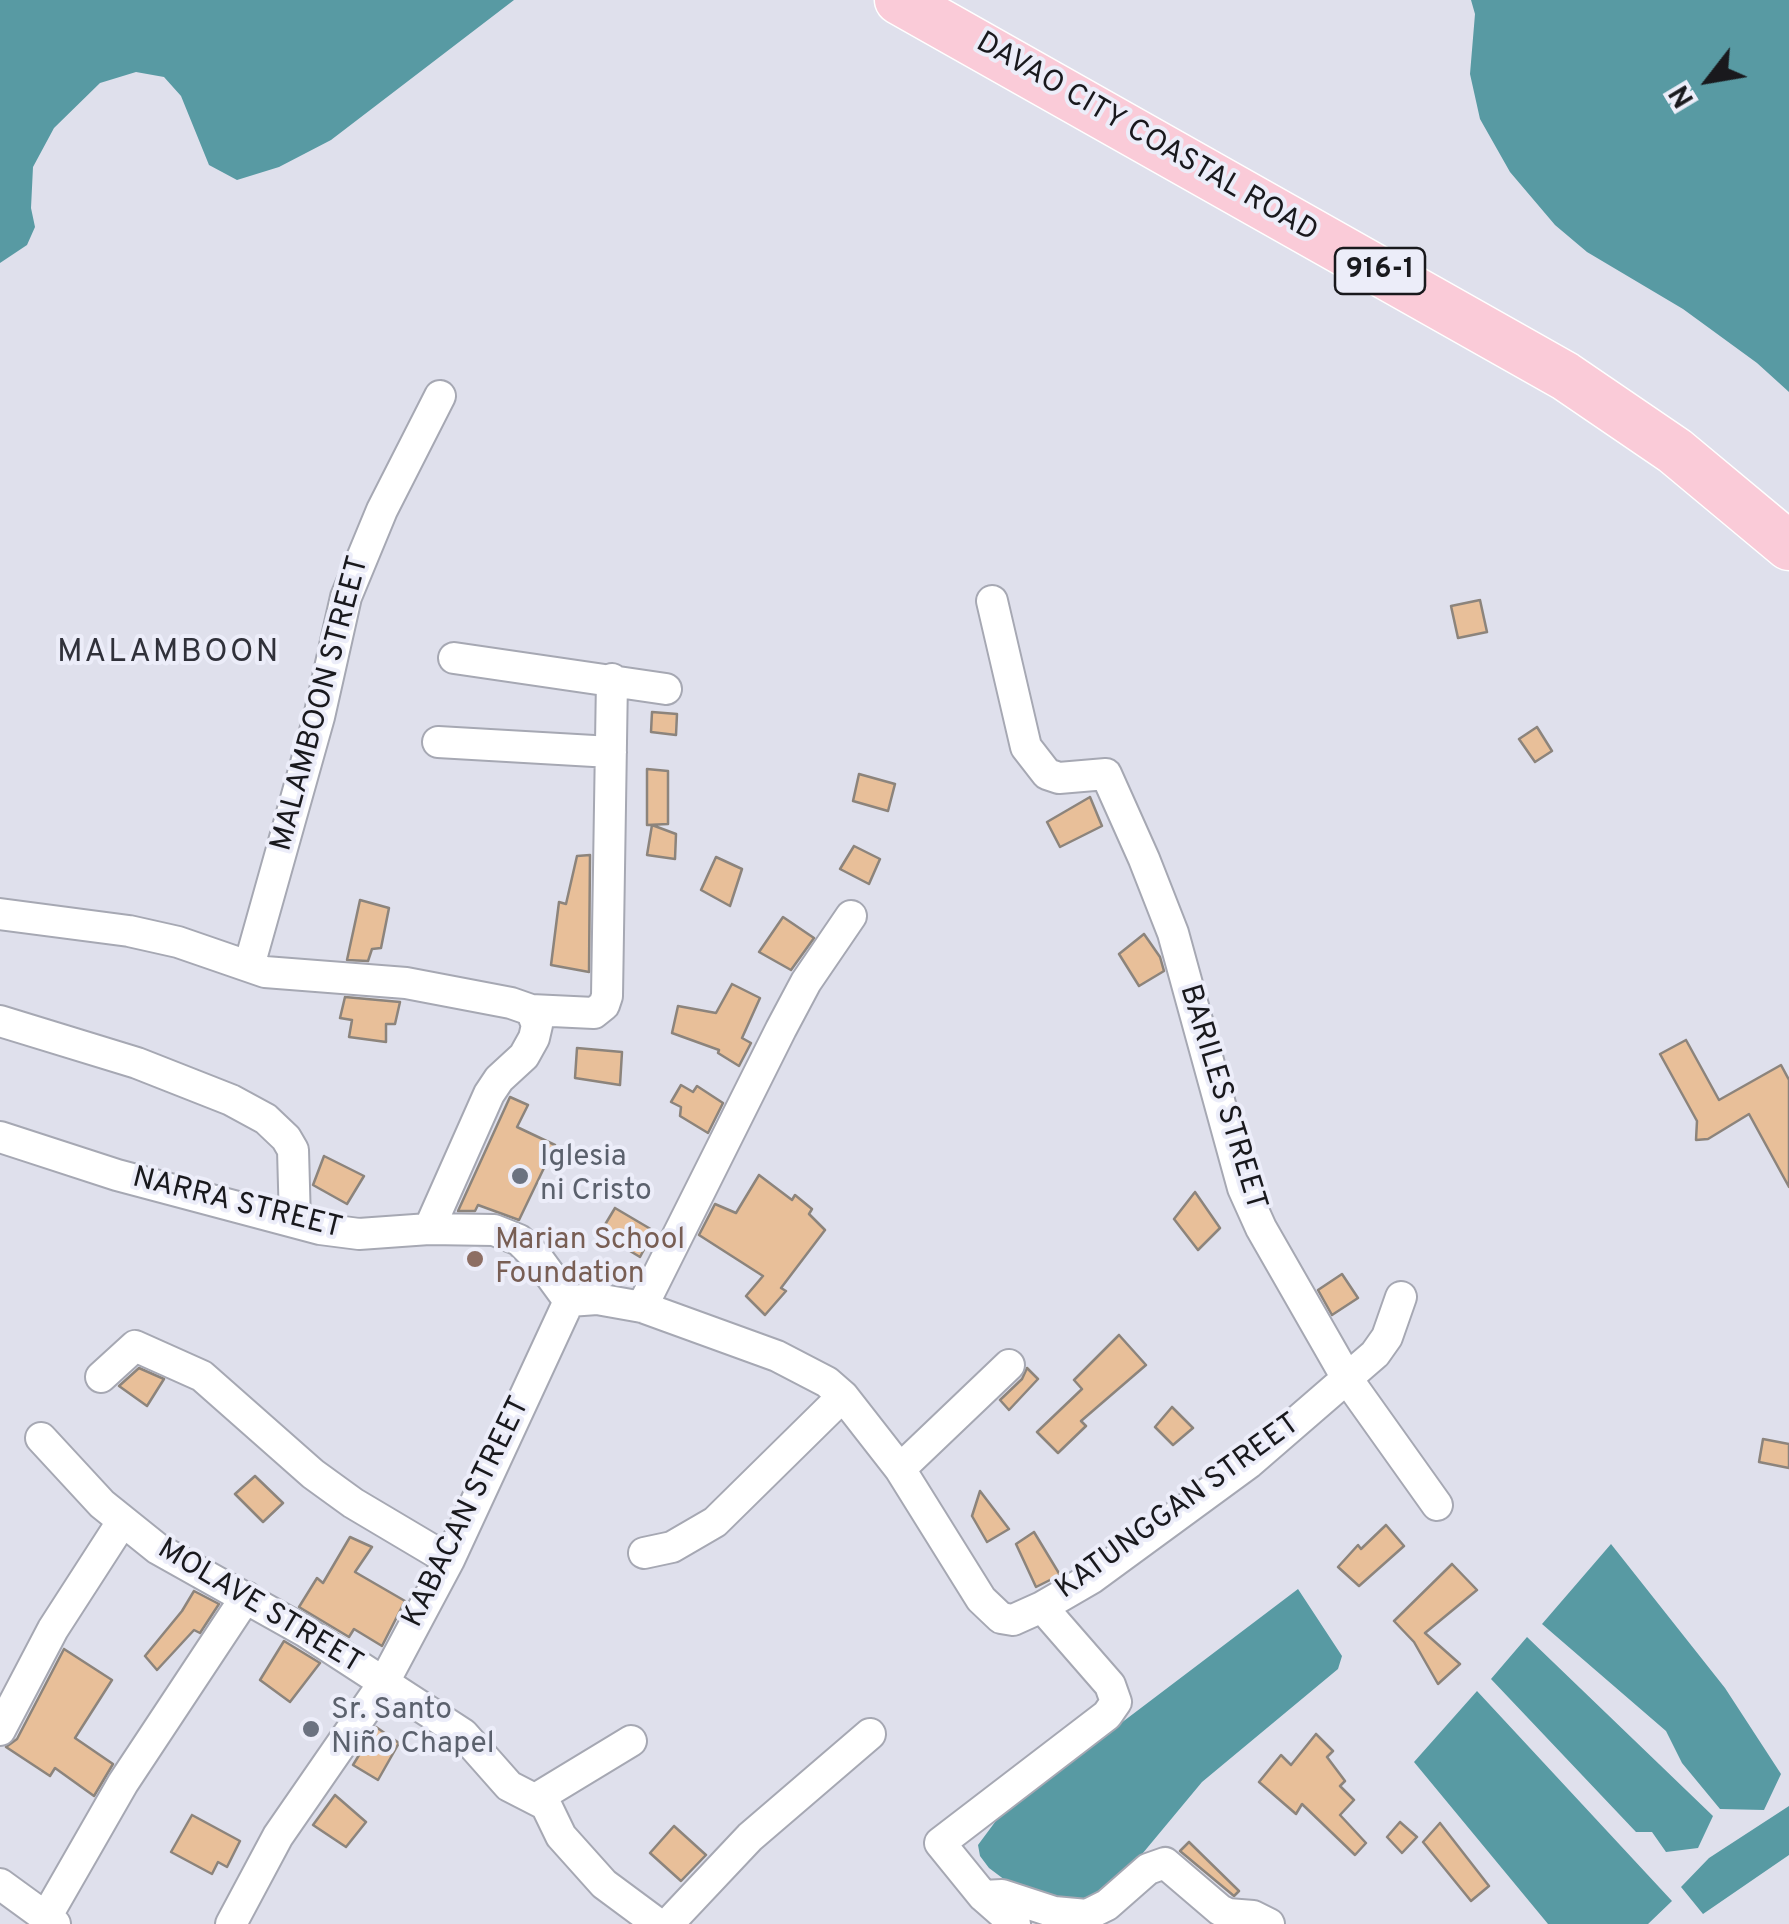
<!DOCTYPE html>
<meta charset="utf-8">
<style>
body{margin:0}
#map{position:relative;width:1789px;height:1924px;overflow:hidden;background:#dfe0ec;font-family:Overpass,sans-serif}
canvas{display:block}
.north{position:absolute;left:1659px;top:30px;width:100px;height:100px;-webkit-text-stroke:8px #ecedf9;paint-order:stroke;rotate:239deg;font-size:28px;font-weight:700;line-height:40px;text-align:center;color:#19191d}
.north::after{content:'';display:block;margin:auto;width:35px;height:45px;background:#19191d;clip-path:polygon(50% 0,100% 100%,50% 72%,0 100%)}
</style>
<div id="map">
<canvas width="1789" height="1924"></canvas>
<div class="north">N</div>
</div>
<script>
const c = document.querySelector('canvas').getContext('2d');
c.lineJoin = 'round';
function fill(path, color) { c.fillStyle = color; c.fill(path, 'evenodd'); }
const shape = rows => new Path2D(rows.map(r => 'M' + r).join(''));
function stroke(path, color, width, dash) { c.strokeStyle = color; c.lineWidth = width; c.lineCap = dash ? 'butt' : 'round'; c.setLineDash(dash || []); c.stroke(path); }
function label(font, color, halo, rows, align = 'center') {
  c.font = font + ' Overpass,sans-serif'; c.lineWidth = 8; c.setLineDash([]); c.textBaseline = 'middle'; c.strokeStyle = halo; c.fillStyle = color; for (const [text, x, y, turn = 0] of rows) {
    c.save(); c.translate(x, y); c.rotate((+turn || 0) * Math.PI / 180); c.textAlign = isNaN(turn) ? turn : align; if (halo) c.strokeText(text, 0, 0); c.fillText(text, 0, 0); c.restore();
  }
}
fill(shape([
 [0,0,514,0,331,140,279,167,237,180,209,165,181,96,164,77,136,72,100,83,54,128,33,167,31,208,35,227,27,245,0,263],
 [1471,0,1789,0,1789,392,1757,363,1683,309,1587,252,1555,225,1510,172,1480,119,1470,74,1475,14],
 [1611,1544,1725,1688,1781,1774,1764,1810,1720,1809,1682,1763,1666,1731,1542,1624],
 [1298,1589,1342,1656,1338,1669,1202,1782,1118,1883,1083,1901,1057,1897,1005,1880,989,1868,980,1856,978,1845,1001,1814],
 [1527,1637,1713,1816,1698,1848,1666,1852,1652,1832,1636,1832,1491,1679],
 [1477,1691,1672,1901,1648,1924,1548,1924,1414,1762],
 [1789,1806,1789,1855,1703,1914,1681,1887,1709,1858]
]), '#589aa3');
const building = shape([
 [1480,600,1487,632,1458,638,1451,606,1480,600],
 [652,712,677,714,676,735,651,732,652,712],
 [1537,727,1552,751,1535,762,1519,739,1537,727],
 [647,769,668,771,668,824,647,825,647,769],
 [859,774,895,784,888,811,853,801,859,774],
 [1090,797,1102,826,1060,847,1047,822,1090,797],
 [652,825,676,834,675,859,647,855,652,825],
 [854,846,880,859,869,884,840,869,854,846],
 [590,855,589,972,551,965,559,902,566,904,577,856,590,855],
 [716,857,742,869,730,906,701,890,716,857],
 [360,900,389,908,381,948,372,949,368,961,347,960,360,900],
 [783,917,814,938,791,970,759,952,783,917],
 [1144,934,1160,957,1164,971,1139,986,1119,954,1144,934],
 [732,984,760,998,742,1038,751,1043,739,1066,718,1053,719,1050,672,1033,678,1006,716,1013,732,984],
 [345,997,400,1002,395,1024,386,1024,386,1042,349,1037,352,1020,340,1018,345,997],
 [1686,1040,1719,1100,1781,1065,1789,1080,1789,1187,1749,1114,1708,1139,1696,1140,1697,1121,1660,1054,1686,1040],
 [577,1048,622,1052,620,1085,575,1078,577,1048],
 [681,1085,693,1092,697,1086,723,1103,708,1133,680,1116,681,1107,671,1102,681,1085],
 [510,1097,528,1105,517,1127,555,1145,519,1220,478,1205,475,1211,458,1211,510,1097],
 [324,1156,364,1176,347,1204,313,1185,324,1156],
 [759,1175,792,1200,795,1195,812,1209,809,1214,825,1230,781,1288,786,1291,765,1315,746,1296,763,1276,699,1235,715,1204,736,1213,759,1175],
 [1195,1192,1220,1228,1198,1250,1174,1219,1195,1192],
 [615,1208,654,1231,640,1257,600,1233,615,1208],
 [1342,1274,1358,1298,1332,1315,1318,1290,1342,1274],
 [1119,1335,1146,1365,1081,1421,1086,1426,1058,1453,1037,1432,1082,1389,1074,1380,1119,1335],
 [139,1368,164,1379,147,1406,119,1386,139,1368],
 [1027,1368,1038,1379,1009,1410,1000,1400,1022,1379,1027,1368],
 [1172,1407,1193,1428,1173,1445,1155,1427,1172,1407],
 [1763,1439,1789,1444,1789,1468,1759,1462,1763,1439],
 [255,1476,283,1503,263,1522,235,1494,255,1476],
 [980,1491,1009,1529,987,1542,972,1516,980,1491],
 [1386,1525,1404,1546,1359,1586,1338,1567,1358,1545,1361,1549,1386,1525],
 [1034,1532,1060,1575,1036,1587,1016,1544,1034,1532],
 [350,1537,372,1547,355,1572,405,1601,382,1646,354,1629,349,1637,299,1607,317,1578,323,1583,350,1537],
 [1452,1564,1477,1590,1425,1633,1460,1664,1438,1684,1414,1642,1394,1621,1452,1564],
 [194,1591,219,1604,200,1633,194,1630,157,1670,145,1656,182,1611,194,1591],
 [284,1641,320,1663,290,1702,260,1680,284,1641],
 [64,1649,112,1680,75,1738,113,1764,94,1796,55,1768,50,1776,6,1747,17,1739,64,1649],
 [376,1727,399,1743,378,1780,353,1765,376,1727],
 [1316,1734,1333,1751,1327,1757,1345,1781,1340,1786,1354,1800,1340,1815,1366,1843,1355,1855,1302,1804,1296,1814,1259,1782,1281,1755,1291,1765,1316,1734],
 [335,1795,366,1822,346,1847,313,1825,335,1795],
 [192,1815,240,1841,227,1867,218,1862,212,1874,171,1852,192,1815],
 [1400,1822,1417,1837,1402,1853,1387,1837,1400,1822],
 [1440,1823,1489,1886,1471,1901,1423,1842,1440,1823],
 [674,1826,706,1855,681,1881,650,1853,674,1826],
 [1189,1842,1239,1891,1234,1896,1180,1851,1189,1842]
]);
fill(building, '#e8bf99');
stroke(building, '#8c847c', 2.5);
const minor = shape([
 [992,601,1026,747,1047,774,1059,778,1106,774,1144,859,1173,933,1243,1188,1261,1228,1348,1380,1437,1505],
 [454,658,666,689],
 [438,742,611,752],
 [0,914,129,931,178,942,265,972,406,983,511,1003,531,1010,594,1013,604,1005,607,996,612,679],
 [249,966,319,717,346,597,382,510,440,396],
 [0,1021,137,1063,231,1100,266,1119,286,1138,293,1150,295,1222],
 [0,1137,117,1175,320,1229,359,1234,429,1229,494,1230,519,1240,539,1260,569,1301],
 [429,1229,489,1094,499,1079,524,1056,534,1038,537,1025,531,1010],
 [569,1301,597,1299,642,1307,777,1356,827,1382,843,1396,900,1469,981,1599,1001,1618,1013,1620,1042,1607,1092,1578,1249,1463,1375,1354,1387,1337,1401,1297],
 [642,1307,781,1029,806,982,851,916],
 [101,1377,135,1346,202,1376,313,1474,353,1503,449,1560],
 [41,1438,102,1504,158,1549,306,1632,463,1734,509,1786,546,1805,561,1836,604,1884,658,1924],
 [900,1469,1009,1365],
 [644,1553,672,1547,715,1522,843,1396],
 [0,1730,53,1629,122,1522],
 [537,1798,631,1741],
 [0,1884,55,1924],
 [983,1896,1002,1895,1054,1912,1087,1915,1107,1905,1148,1869,1165,1863,1220,1910,1228,1914,1253,1916,1269,1924],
 [45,1919,123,1783,246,1597],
 [231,1924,278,1836,383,1684,449,1560,569,1301],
 [668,1924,750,1837,870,1734],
 [1015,1924,983,1896,940,1843,1107,1715,1116,1702,1110,1685,1042,1607]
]);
const primary = shape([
 [899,0,1565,376,1675,451,1789,546]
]);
stroke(minor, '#a6a8b3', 34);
stroke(primary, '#fff', 51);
stroke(minor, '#fff', 30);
stroke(primary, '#facbd8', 48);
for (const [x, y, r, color] of [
 [520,1176,10,"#6b7280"],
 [475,1259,10,"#8d6e63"],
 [311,1729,10,"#6b7280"]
]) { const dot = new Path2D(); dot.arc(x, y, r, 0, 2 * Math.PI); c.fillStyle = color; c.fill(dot); stroke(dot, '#ecedf9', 4); }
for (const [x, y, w] of [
 [1380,271,90]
]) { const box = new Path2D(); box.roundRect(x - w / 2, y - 23, w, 46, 8); c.fillStyle = '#ecedf9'; c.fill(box); stroke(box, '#19191d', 2.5); }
label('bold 28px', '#19191d', null, [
 ["916-1",1380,271]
]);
label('30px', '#19191d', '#ecedf9', [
 ["DAVAO CITY COASTAL ROAD",1146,139,30],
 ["MALAMBOON STREET",322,704,-75],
 ["BARILES STREET",1221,1098,73],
 ["NARRA STREET",237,1205,14],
 ["KATUNGGAN STREET",1179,1508,-36],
 ["KABACAN STREET",468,1513,-64],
 ["MOLAVE STREET",259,1608,31]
]);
label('30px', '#5b616d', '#ecedf9', [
 ["Iglesia",540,1159],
 ["ni Cristo",540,1193],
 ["Sr. Santo",331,1712],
 ["Niño Chapel",331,1746]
], 'left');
label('30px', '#785e54', '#ecedf9', [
 ["Marian School",495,1242],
 ["Foundation",495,1276]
], 'left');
c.letterSpacing = '2.5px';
label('32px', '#30313a', '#ecedf9', [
 ["MALAMBOON",169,655]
]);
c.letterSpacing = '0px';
</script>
